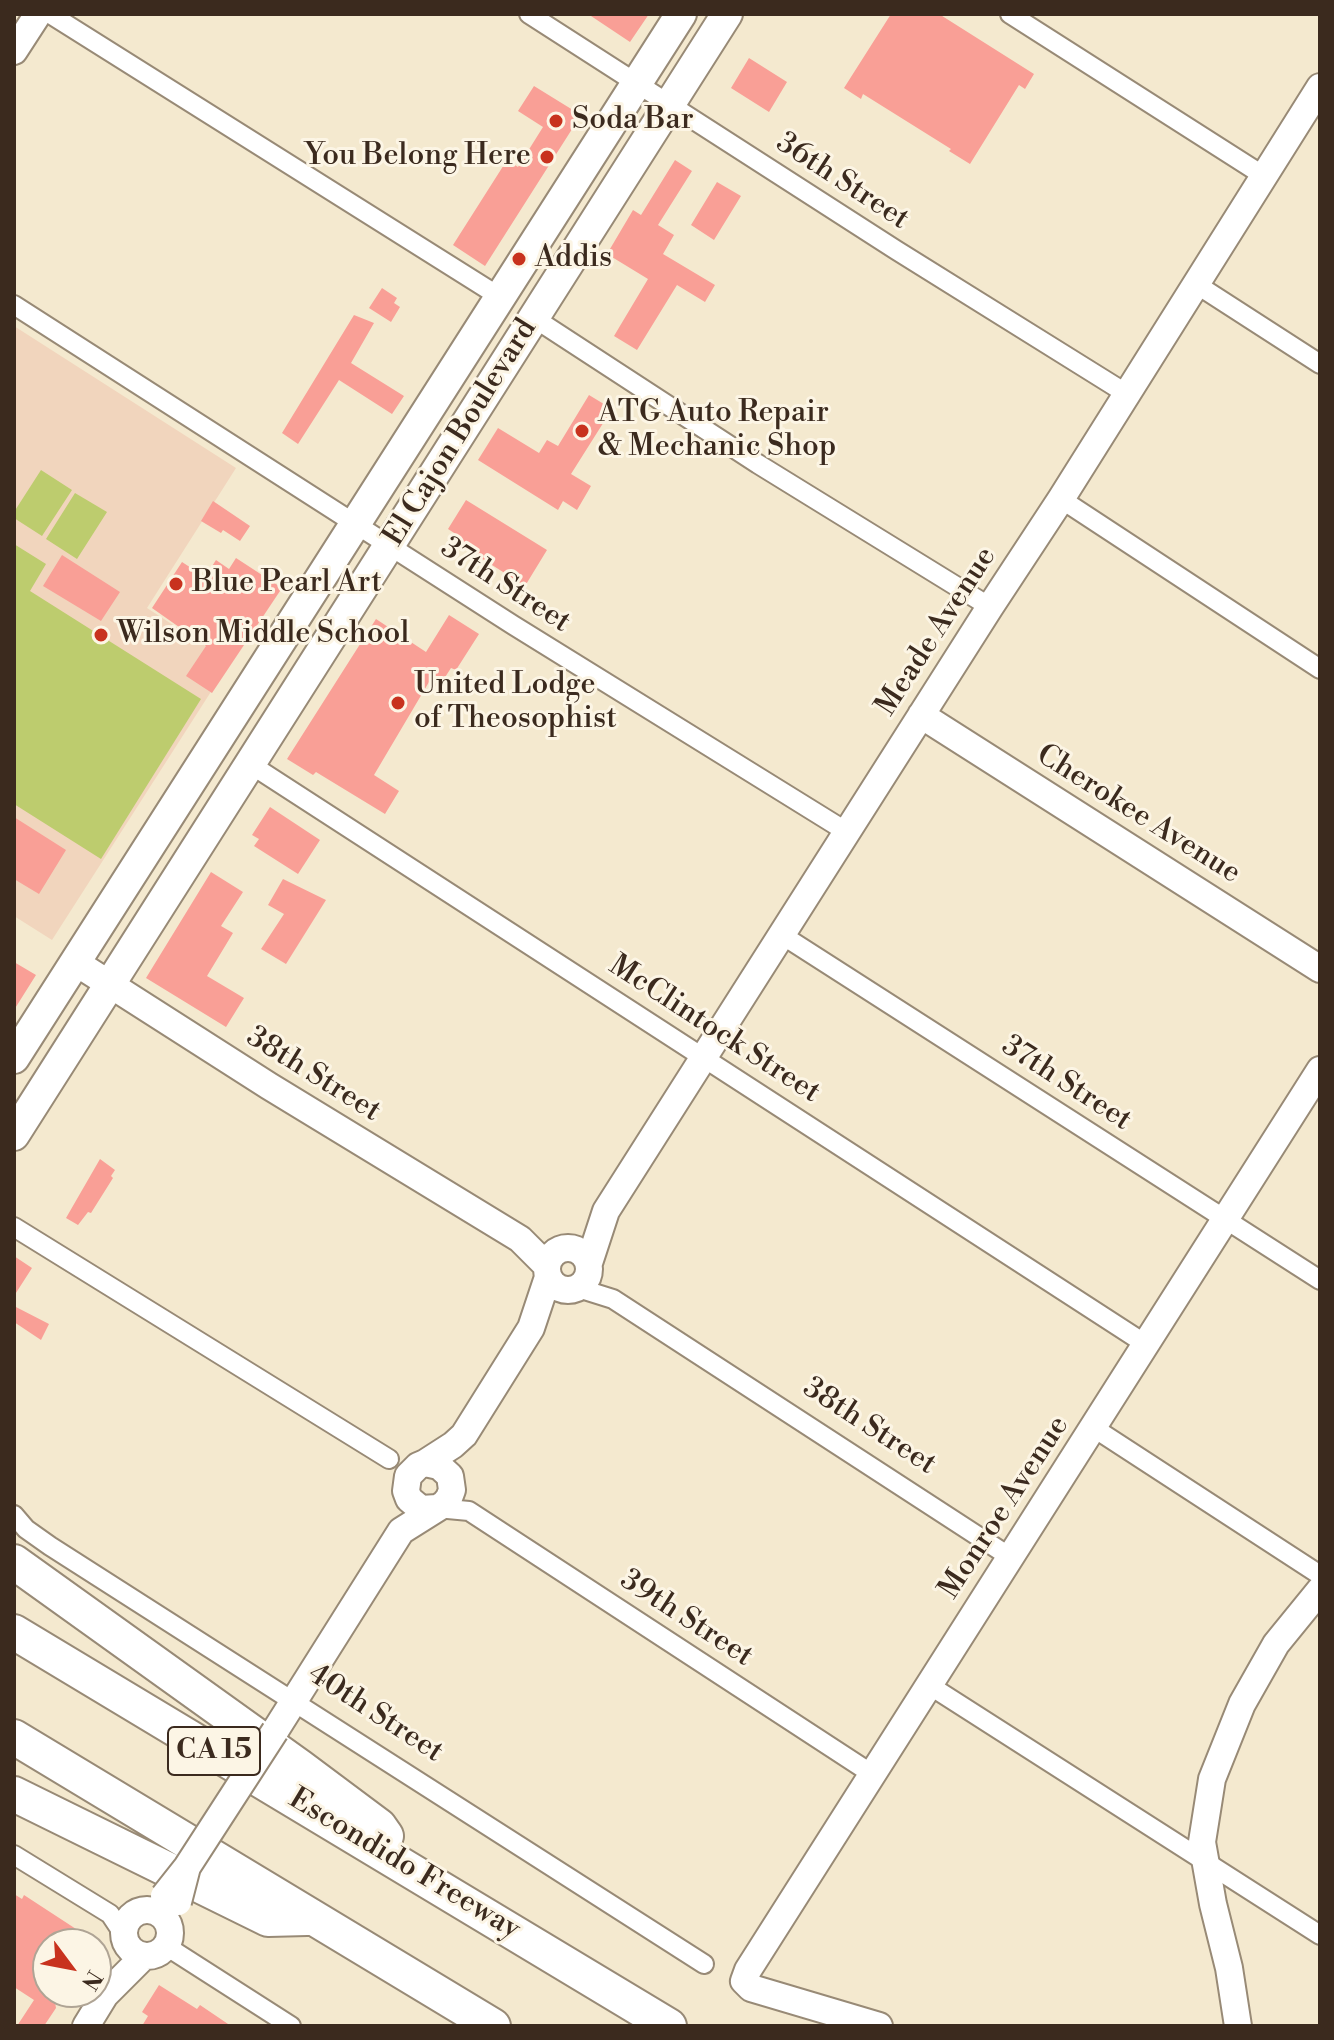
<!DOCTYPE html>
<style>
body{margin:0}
#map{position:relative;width:1334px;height:2040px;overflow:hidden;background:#f4e9cf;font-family:"Libre Bodoni",serif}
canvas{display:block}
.frame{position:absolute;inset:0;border:16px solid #3b2a1e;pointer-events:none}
.north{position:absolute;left:32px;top:1928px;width:80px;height:80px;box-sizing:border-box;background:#fcf5e5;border:2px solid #afa495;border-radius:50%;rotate:122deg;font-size:22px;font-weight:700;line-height:32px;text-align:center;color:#3b2a1e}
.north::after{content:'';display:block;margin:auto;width:28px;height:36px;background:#c8321e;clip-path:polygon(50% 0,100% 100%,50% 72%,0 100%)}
</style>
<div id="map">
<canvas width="1334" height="2040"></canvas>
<div class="frame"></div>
<div class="north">N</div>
</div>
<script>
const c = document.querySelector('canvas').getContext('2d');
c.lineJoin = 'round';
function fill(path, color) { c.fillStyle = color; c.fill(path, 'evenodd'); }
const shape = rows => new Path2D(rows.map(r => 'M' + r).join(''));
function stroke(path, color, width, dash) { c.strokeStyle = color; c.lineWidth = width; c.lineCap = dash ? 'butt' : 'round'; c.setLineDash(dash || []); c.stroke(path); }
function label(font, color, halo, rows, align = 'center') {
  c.font = font + ' "Libre Bodoni",serif'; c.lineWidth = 6; c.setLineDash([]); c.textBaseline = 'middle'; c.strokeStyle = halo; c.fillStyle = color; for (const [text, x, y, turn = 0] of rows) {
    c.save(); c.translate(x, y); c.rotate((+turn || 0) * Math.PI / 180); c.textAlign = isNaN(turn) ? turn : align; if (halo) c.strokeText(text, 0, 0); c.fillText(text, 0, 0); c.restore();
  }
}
fill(shape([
 [14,326,236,468,147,608,230,662,52,940,14,916]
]), '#f1d5bd');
fill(shape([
 [41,470,72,490,42,536,14,518,14,512],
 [75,493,107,512,77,559,46,539],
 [14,544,46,564,30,591,201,699,101,859,14,804]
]), '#bdcc6e');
fill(shape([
 [588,14,649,14,630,42],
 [891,14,939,14,1034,74,1025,89,1019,85,970,164,949,151,951,149,863,94,861,99,844,88],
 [749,58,787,82,769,112,731,88],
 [534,86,581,115,485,266,453,245,507,160,518,167,543,127,518,111],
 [675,160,692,171,658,225,674,235,663,254,715,285,705,302,677,285,637,350,614,336,648,279,607,254,633,210,641,215],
 [717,182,741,196,714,240,691,225],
 [382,288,397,298,394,303,400,307,391,322,369,308],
 [354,315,374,323,351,363,404,396,392,414,339,380,298,444,282,433],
 [589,395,612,409,571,474,591,486,577,510,563,501,558,510,478,460,498,428,539,453,547,440,558,446],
 [466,500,547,550,525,586,459,544,462,538,448,529],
 [213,501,250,526,240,541,223,530,221,533,201,521],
 [62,555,120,592,101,621,43,586],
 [236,558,282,588,212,693,186,676,206,646,152,608,182,562,205,577,216,560,229,569],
 [449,615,479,634,456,670,451,668,438,688,429,682,374,775,399,791,385,814,316,772,313,775,287,759,376,619,426,652],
 [270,807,320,840,298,874,254,846,259,839,252,835],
 [14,817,66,850,39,894,14,879],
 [211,872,243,892,221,926,233,933,207,976,244,998,226,1027,146,978],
 [283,879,326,900,286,964,261,949,284,914,268,905],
 [14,962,36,975,14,1010],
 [100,1159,115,1170,111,1176,113,1178,91,1213,88,1212,78,1225,66,1218],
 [14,1256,32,1268,14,1296],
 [14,1306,49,1324,41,1340,14,1322],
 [14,1894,22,1899,24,1895,99,1944,48,1944,48,1954,43,1962,48,1966,48,1992,59,1996,55,2002,56,2008,44,2026,17,2026,34,2000,14,1987],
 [159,1985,197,2009,200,2005,231,2026,142,2026,148,2016,142,2012]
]), '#f99f96');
const street = shape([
 [50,14,500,297],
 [529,14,896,250,1127,394],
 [1010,14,1264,176],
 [1196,284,1320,364],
 [14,305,513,625,847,832],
 [534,318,758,464,990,607],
 [1061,499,1320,669],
 [250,764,1147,1345],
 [782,935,1320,1280],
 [14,1227,389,1459],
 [578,1288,613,1299,1010,1557],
 [1094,1428,1320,1575],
 [437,1508,469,1511,872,1774],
 [14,1515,26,1529,50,1546,704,1964],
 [929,1685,1320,1935],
 [14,1855,110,1914,124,1935],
 [166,1946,291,2026]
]);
const secondary = shape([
 [14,51,38,14],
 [921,715,1320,969],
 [75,962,269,1086,520,1239,546,1265],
 '547 1269a21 21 0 1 1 42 0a21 21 0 1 1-42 0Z',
 [589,1263,606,1211,990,607,1061,499,1320,87],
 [425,1463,453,1445,464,1435,531,1328,548,1277],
 [275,1731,401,1531,444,1504,449,1498,452,1490,450,1476,439,1466,425,1463,418,1466,408,1476,406,1491,409,1499,421,1509,437,1508],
 '124 1933a23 23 0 1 1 46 0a23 23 0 1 1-46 0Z',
 [86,2026,105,1995,144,1956],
 [879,2026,751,1988,744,1981,748,1970,1320,1070],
 [1238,2026,1229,1968,1213,1904,1202,1842,1212,1779,1242,1704,1276,1644,1320,1590]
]);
const primary = shape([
 [14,1058,681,14],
 [14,1135,727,14]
]);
const highway = shape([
 [14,1562,300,1767,379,1826,386,1836],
 [14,1632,669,2026],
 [14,1737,493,2026],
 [14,1794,268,1919,307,1918]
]);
stroke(street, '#988a76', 22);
stroke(secondary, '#988a76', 30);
stroke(primary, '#988a76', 34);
stroke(highway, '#988a76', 38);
stroke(street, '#fff', 18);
stroke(secondary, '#fff', 26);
stroke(primary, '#fff', 30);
stroke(highway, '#fff', 34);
const secondaryBridge = shape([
 [187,1867,275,1731],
 [164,1896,187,1867,178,1902]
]);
stroke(secondaryBridge, '#988a76', 30, []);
stroke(secondaryBridge, '#fff', 26);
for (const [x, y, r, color] of [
 [556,121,8,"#c8321e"],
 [547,157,8,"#c8321e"],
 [519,259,8,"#c8321e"],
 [582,431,8,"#c8321e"],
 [176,584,8,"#c8321e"],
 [101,635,8,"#c8321e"],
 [398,703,8,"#c8321e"]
]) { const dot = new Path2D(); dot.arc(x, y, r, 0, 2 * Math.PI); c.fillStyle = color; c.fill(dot); stroke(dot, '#fcf5e5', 3); }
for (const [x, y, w] of [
 [214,1751,92]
]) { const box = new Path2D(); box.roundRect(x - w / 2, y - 24, w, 48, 6); c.fillStyle = '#fcf5e5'; c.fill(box); stroke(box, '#3b2a1e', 2); }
label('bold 28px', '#3b2a1e', null, [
 ["CA 15",214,1751]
]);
label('30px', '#3b2a1e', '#fcf5e5', [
 ["Soda Bar",572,121],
 ["You Belong Here",531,157,"right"],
 ["Addis",535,259],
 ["ATG Auto Repair",598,414],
 ["& Mechanic Shop",598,448],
 ["Blue Pearl Art",192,584],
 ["Wilson Middle School",117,635],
 ["United Lodge",414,686],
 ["of Theosophist",414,720]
], 'left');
label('30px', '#3b2a1e', '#fcf5e5', [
 ["36th Street",842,182,33],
 ["El Cajon Boulevard",461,433,-58],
 ["37th Street",505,586,33],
 ["Meade Avenue",937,632,-57],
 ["Cherokee Avenue",1138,815,32],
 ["McClintock Street",714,1030,33],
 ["38th Street",313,1075,32],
 ["37th Street",1066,1084,33],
 ["38th Street",869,1427,33],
 ["Monroe Avenue",1005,1508,-57],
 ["39th Street",686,1619,33],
 ["40th Street",375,1714,33],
 ["Escondido Freeway",404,1865,31]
]);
</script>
